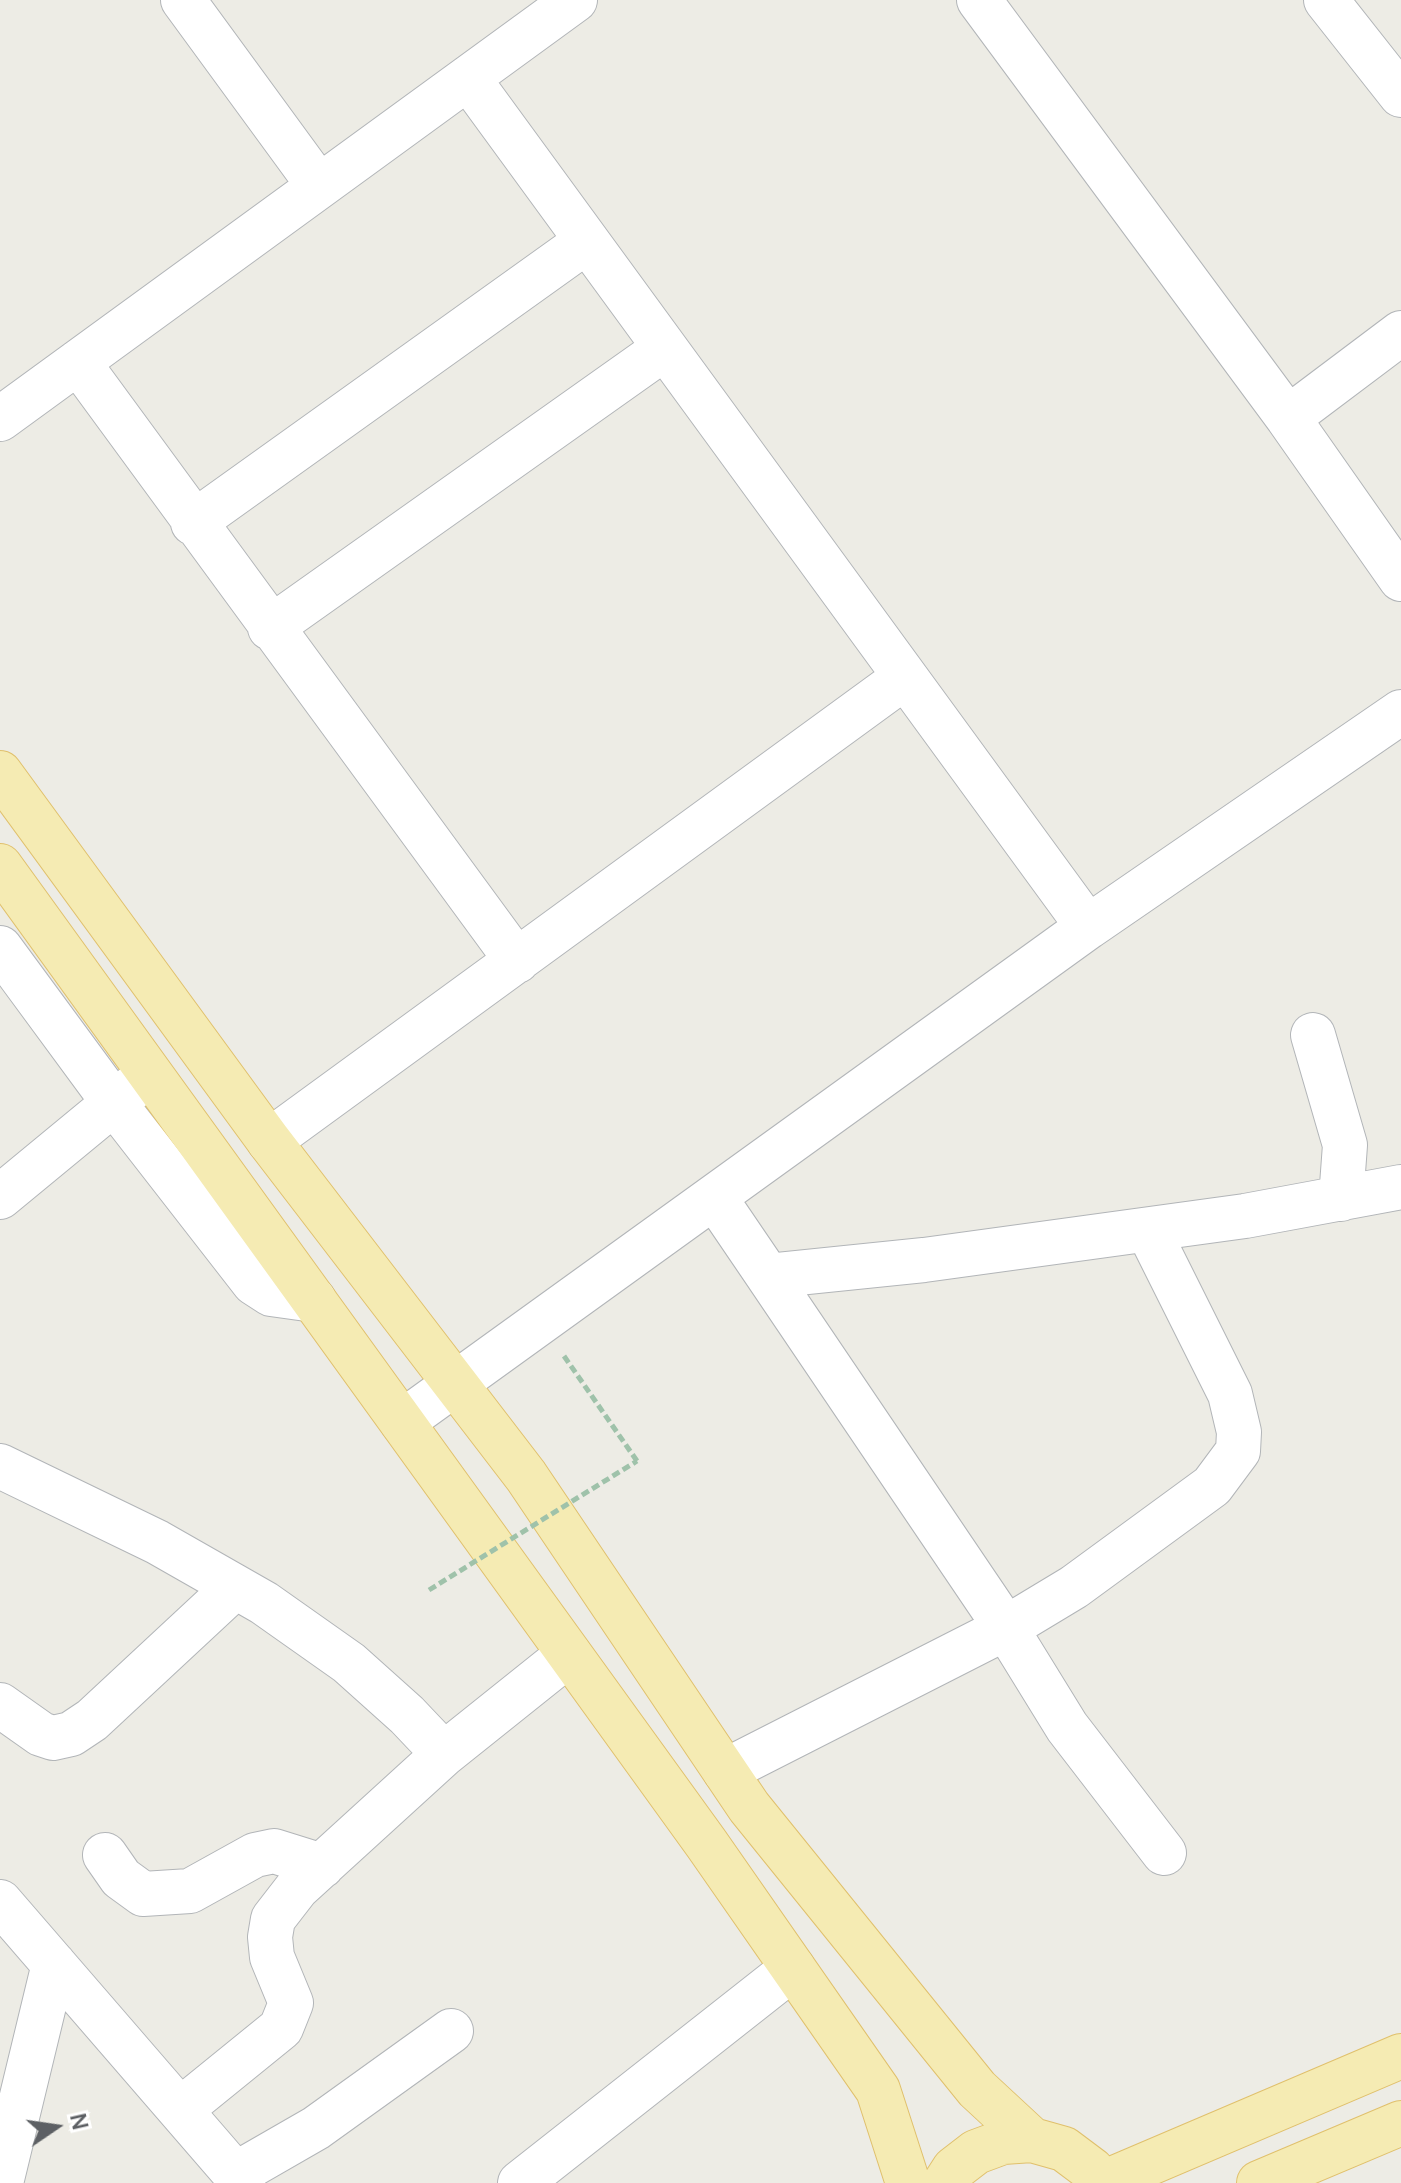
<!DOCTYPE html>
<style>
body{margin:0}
#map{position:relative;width:1401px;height:2183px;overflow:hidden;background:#edece5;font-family:Manrope,sans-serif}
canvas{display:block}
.north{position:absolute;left:16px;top:2087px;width:80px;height:80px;-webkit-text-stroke:6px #fff;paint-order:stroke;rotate:77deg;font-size:22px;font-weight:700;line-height:32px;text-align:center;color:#5d6064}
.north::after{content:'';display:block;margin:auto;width:28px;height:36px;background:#5d6064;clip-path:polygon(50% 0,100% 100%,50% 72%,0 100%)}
</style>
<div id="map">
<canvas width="1401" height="2183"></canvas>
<div class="north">N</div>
</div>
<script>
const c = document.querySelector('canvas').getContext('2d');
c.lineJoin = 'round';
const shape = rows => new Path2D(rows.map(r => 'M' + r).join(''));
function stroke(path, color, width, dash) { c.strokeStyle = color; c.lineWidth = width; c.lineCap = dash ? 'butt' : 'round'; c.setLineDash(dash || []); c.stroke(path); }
const minor = shape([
 [183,0,319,186],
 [979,0,1288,418,1401,579],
 [1326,0,1401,95],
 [468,78,1088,927],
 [78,362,517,961],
 [1288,418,1401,333],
 [0,419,575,0],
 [193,523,587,241],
 [270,628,665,348],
 [0,948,114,1103,254,1283,271,1294,314,1300],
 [1313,1035,1345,1145,1341,1199],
 [269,1141,905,677],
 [0,1197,137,1084],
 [715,1198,768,1276,924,1260,1245,1216,1401,1187],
 [768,1276,1006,1628,1067,1727,1164,1853],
 [402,1422,1088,927,1401,712],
 [0,1466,157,1542,264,1603,349,1663,407,1715,444,1754],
 [0,1705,41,1734,53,1738,71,1734,92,1720,235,1587],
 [725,1771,1006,1628,1074,1587,1212,1486,1238,1451,1239,1432,1230,1394,1148,1230],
 [105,1855,121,1878,143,1894,190,1891,255,1855,274,1851,322,1866],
 [0,1902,243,2183],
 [180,2110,281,2028,291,2003,272,1957,270,1937,273,1919,297,1888,444,1754,569,1654],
 [236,2174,316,2128,451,2031],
 [1,2183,54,1964],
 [520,2183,793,1968]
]);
const major = shape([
 [0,773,269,1141,526,1476,749,1807,977,2089,1032,2140],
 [0,866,706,1843,878,2090,908,2183],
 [945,2183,954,2169,976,2152,1003,2142,1032,2140,1064,2149,1092,2170,1103,2183],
 [1103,2183,1401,2056],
 [1259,2183,1401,2123]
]);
stroke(minor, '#b2b5b8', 46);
stroke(major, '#e0c06c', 46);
stroke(shape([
 [564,1356,637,1461]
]), '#9fc2aa', 5, [8, 4]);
stroke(minor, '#fff', 44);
stroke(major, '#f5ebb3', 44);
stroke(shape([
 [429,1590,637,1461]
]), '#9fc2aa', 5, [8, 4]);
</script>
